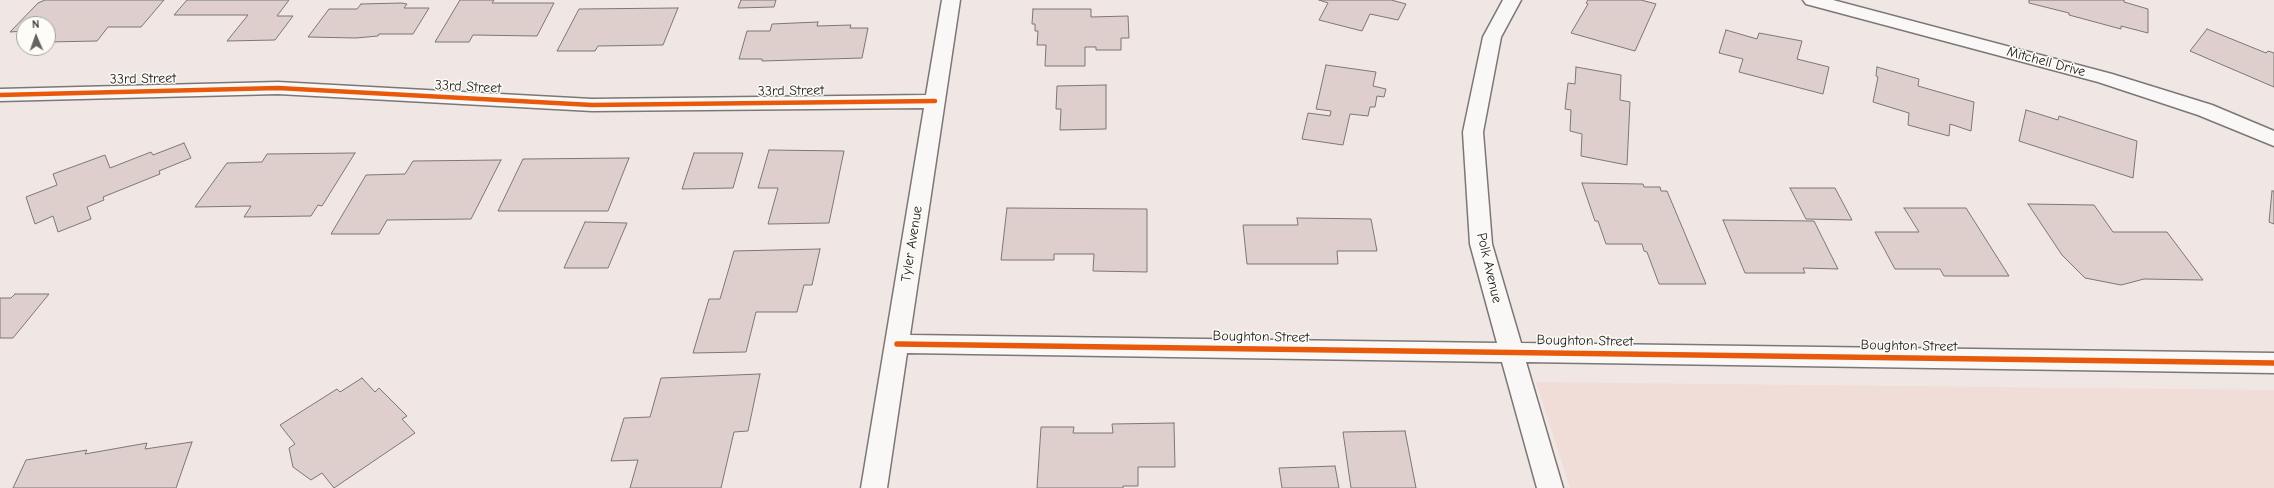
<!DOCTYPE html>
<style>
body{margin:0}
#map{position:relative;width:2274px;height:488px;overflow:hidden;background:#f0e7e4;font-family:"Comic Neue",sans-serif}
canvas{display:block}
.north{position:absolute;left:16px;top:16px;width:40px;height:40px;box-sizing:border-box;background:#fdfcf7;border:1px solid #a3a29f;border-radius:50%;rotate:358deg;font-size:11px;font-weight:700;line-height:16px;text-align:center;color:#1c1c1c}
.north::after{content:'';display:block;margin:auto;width:14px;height:18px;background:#666362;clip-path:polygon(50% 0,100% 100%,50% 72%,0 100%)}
</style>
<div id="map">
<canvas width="2274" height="488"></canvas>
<div class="north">N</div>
</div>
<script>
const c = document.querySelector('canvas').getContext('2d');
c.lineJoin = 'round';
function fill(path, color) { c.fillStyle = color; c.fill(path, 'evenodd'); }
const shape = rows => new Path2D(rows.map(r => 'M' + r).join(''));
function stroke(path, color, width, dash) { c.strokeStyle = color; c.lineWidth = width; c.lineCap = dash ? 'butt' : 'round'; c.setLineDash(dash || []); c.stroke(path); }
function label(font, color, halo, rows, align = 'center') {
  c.font = font + ' "Comic Neue",sans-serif'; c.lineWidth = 3; c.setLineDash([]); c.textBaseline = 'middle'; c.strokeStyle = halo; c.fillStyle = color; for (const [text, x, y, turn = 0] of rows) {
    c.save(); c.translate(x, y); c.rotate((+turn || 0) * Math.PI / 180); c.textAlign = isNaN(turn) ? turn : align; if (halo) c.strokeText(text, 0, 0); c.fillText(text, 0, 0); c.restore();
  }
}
fill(shape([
 [1536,382,2274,390,2274,488,1570,488]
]), '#f1ddd7');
const building = shape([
 [45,0,164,0,141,27,108,27,97,41,48,42,48,24,24,24,24,31,10,32,38,3,45,0],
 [187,0,289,0,277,16,293,16,275,40,227,41,248,15,174,15,187,0],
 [460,0,494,0,492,3,554,3,537,36,473,35,469,42,435,42,460,0],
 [741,0,776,0,774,7,738,8,741,0],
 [1319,0,1391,0,1406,4,1398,20,1370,14,1362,31,1319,20,1328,3,1319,0],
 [1588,0,1641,0,1656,4,1635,51,1571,33,1588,4,1586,3,1588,0],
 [2029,0,2124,0,2124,2,2148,9,2148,33,2121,26,2121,29,2069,15,2069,13,2029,3,2029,0],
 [361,4,401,3,407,4,404,8,429,8,413,34,379,34,378,36,356,38,308,37,329,9,357,9,361,4],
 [678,8,663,45,598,46,595,51,557,51,579,9,678,8],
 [1033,9,1091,9,1091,17,1128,16,1129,38,1121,38,1121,50,1096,50,1096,47,1085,47,1085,66,1045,66,1046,45,1037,45,1038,31,1035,31,1035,24,1032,24,1033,9],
 [818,22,817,26,851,25,850,28,868,28,862,58,762,61,762,59,739,59,747,31,770,31,772,24,818,22],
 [2207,29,2266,53,2268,51,2274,53,2274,87,2190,51,2207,29],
 [1726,30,1757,39,1759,33,1802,41,1797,59,1829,67,1823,94,1739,72,1743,59,1719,53,1726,30],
 [1326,65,1376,72,1373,86,1386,89,1384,97,1377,96,1375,107,1370,107,1368,116,1350,114,1343,145,1302,139,1308,113,1330,116,1331,111,1316,109,1326,65],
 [1576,67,1621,75,1620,100,1630,102,1627,165,1581,156,1582,134,1570,131,1571,110,1565,109,1568,83,1575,84,1576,67],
 [1877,67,1919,79,1918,86,1974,102,1971,131,1950,124,1949,136,1908,125,1909,113,1873,102,1878,77,1876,76,1877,67],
 [1106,85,1106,129,1060,130,1061,109,1056,109,1057,86,1106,85],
 [2026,110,2058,120,2059,116,2137,141,2133,178,2019,141,2026,110],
 [184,143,191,158,159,171,160,174,103,197,104,200,87,207,91,219,58,232,53,216,35,224,26,197,57,185,53,174,105,155,110,168,151,152,153,155,184,143],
 [769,150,844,151,829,223,768,224,778,188,758,188,769,150],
 [355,153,322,206,318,205,311,216,244,217,251,206,195,207,227,163,262,162,267,154,355,153],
 [694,153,743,153,733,188,682,189,694,153],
 [629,158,608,211,498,211,523,159,629,158],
 [501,160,471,219,387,220,379,234,331,234,366,175,405,174,413,161,501,160],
 [1582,183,1643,184,1644,187,1660,187,1661,191,1667,191,1706,284,1659,284,1647,252,1644,251,1642,244,1606,244,1598,221,1595,221,1582,183],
 [1790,188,1835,188,1852,220,1806,219,1790,188],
 [2272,191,2274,191,2274,224,2269,222,2272,191],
 [2028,204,2094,205,2113,232,2167,232,2203,280,2144,279,2121,285,2085,278,2062,255,2028,204],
 [1007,208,1147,209,1147,272,1093,271,1094,254,1054,254,1054,260,1001,260,1007,208],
 [1904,208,1966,208,2009,276,1944,276,1940,269,1895,269,1875,232,1919,232,1904,208],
 [1297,218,1371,219,1377,251,1337,251,1338,264,1247,264,1243,225,1298,225,1297,218],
 [1723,220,1814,221,1838,269,1803,268,1805,273,1745,273,1723,220],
 [585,222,627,223,608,268,564,268,585,222],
 [820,249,812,285,804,285,797,312,756,312,746,352,693,353,709,299,720,299,734,251,820,249],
 [15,294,49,294,13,338,0,338,0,298,11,298,15,294],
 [760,374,748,431,734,432,721,488,630,488,638,460,611,461,624,418,650,417,661,378,760,374],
 [362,378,375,392,379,388,407,416,402,419,415,433,334,488,322,473,311,480,293,467,289,448,295,444,280,425,337,389,340,392,362,378],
 [1174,423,1175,467,1138,467,1138,486,1123,486,1123,488,1037,488,1041,427,1074,427,1073,433,1113,433,1112,424,1174,423],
 [1405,431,1416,488,1351,488,1343,432,1405,431],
 [192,442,176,488,13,488,26,460,87,450,85,454,147,443,145,449,192,442],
 [1335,466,1339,488,1282,488,1279,468,1335,466]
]);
fill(building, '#decfcc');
stroke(building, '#7b7776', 1);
const minor = shape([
 [942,0,960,0,910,335,1497,343,1470,244,1463,132,1483,37,1503,0,1521,0,1501,37,1483,132,1492,244,1521,343,2274,353,2274,373,1526,362,1563,488,1537,488,1502,362,907,353,887,488,861,488,924,108,592,111,278,94,0,101,0,89,278,82,592,99,926,95,942,0],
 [1803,0,1833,0,2112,74,2212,105,2274,131,2274,146,2198,115,2098,82,1806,4,1803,0]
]);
stroke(minor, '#7b7776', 3);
fill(minor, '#f9f8f6');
stroke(shape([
 [0,95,278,88,592,105,935,101]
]), '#e8590c', 4.5);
stroke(shape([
 [897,344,2274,363]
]), '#e8590c', 5.5);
label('14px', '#1c1c1c', '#fdfcf7', [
 ["Mitchell Drive",2046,62,15],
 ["33rd Street",143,79,-1],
 ["33rd Street",468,87,3],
 ["33rd Street",791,91,-1],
 ["Tyler Avenue",912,244,-81],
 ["Polk Avenue",1489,268,77],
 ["Boughton Street",1261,337,1],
 ["Boughton Street",1585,341,1],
 ["Boughton Street",1909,346,1]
]);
</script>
